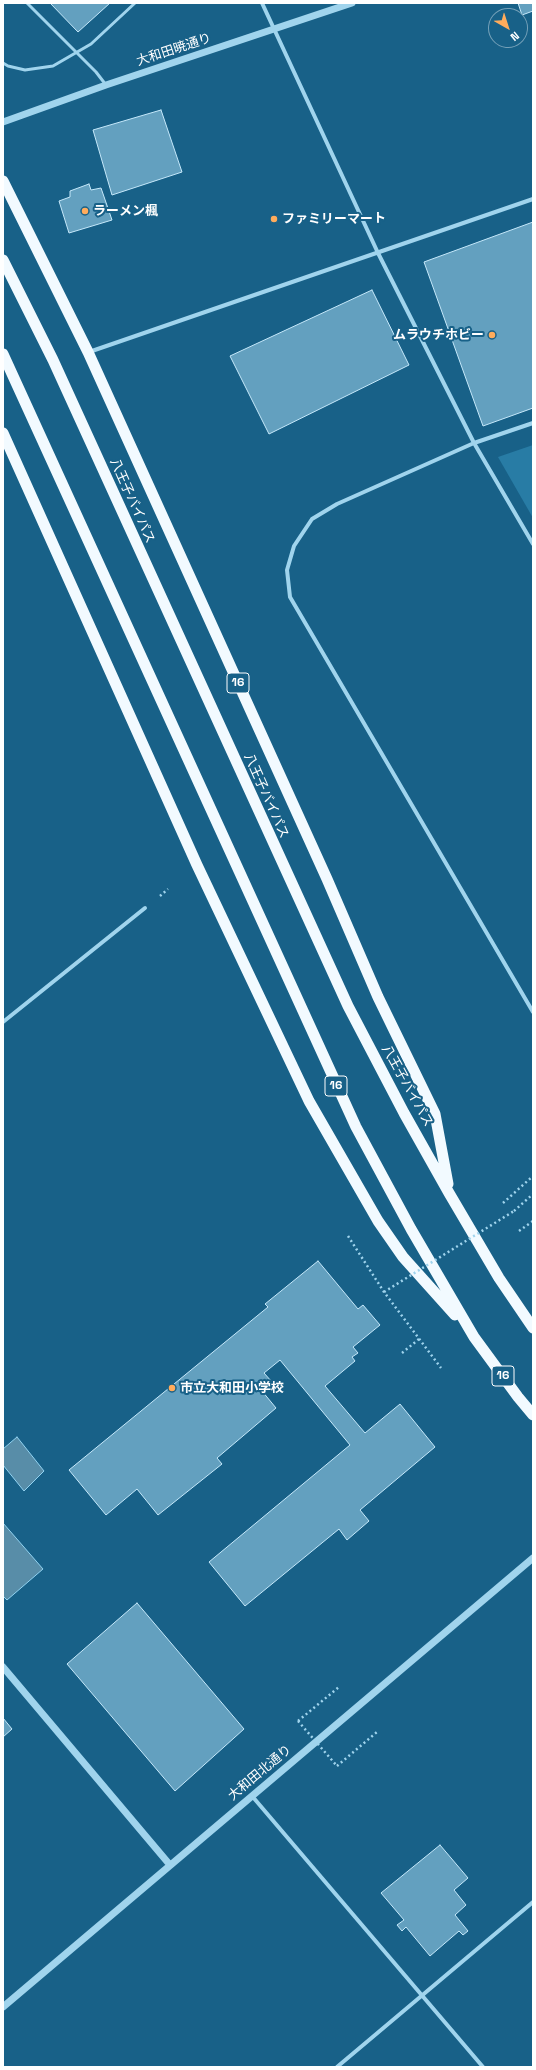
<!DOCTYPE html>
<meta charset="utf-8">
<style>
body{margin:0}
#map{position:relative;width:536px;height:2070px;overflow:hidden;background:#186188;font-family:"Space Grotesk",sans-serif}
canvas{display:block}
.frame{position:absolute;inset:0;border:4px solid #fff;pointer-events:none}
.north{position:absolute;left:488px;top:8px;width:40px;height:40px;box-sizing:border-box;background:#186188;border:1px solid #74a0b8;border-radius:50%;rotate:141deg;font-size:11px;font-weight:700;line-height:16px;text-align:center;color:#fff}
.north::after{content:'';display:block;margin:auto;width:14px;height:18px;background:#ffac5c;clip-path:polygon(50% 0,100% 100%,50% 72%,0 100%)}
</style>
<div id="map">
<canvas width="536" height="2070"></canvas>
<div class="frame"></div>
<div class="north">N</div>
</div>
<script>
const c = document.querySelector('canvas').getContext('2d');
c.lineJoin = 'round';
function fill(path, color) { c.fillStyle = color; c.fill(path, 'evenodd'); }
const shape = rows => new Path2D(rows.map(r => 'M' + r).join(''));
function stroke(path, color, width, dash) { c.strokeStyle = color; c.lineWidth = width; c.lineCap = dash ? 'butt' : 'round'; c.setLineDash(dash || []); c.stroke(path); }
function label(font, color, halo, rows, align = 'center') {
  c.font = font + ' "Space Grotesk","Noto Sans JP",sans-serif'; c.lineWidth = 4; c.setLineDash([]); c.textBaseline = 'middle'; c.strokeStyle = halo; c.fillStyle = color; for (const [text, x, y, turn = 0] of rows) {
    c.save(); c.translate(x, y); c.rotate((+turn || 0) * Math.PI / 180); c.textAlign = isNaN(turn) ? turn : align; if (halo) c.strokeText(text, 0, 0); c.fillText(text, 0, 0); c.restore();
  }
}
fill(shape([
 [533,445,533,518,498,457]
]), '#287ca5');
const water = shape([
 [17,1437,44,1471,24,1491,3,1465,3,1449,17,1437],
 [3,1523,43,1569,7,1600,3,1596,3,1523]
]);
fill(water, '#588da8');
stroke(water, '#92d2f0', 1);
const building = shape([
 [50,3,110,3,78,32,50,3],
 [518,3,533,3,533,11,522,15,518,3],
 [161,110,182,172,112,195,93,130,161,110],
 [89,184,91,190,101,188,112,220,69,233,59,201,70,197,70,191,89,184],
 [533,222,533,408,483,426,424,262,533,222],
 [372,290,409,365,269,434,230,356,372,290],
 [318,1261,358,1309,363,1305,380,1325,353,1347,358,1353,352,1357,355,1361,325,1386,365,1433,400,1404,435,1447,360,1510,369,1521,347,1540,339,1529,245,1606,209,1562,350,1445,280,1360,264,1373,272,1382,262,1391,276,1408,217,1458,222,1464,158,1515,137,1489,106,1515,69,1470,268,1307,265,1304,318,1261],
 [137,1603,244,1729,175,1791,67,1664,137,1603],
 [3,1718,12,1729,3,1737,3,1718],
 [440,1845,468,1878,454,1890,466,1905,455,1915,468,1931,463,1935,459,1931,430,1956,406,1927,402,1931,397,1925,404,1920,381,1893,440,1845]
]);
fill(building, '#63a0bf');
stroke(building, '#c5e8fa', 1);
stroke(shape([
 [160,896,168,889],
 [503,1203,533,1176],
 [514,1211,533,1194],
 [519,1231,533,1221],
 [348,1236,384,1292,441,1368],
 [402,1353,419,1339],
 [298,1721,339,1687],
 [337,1766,377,1732]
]), '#a0d4ed', 2.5, [2, 3]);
stroke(shape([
 [27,3,96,72,106,85]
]), '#a0d4ed', 3);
stroke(shape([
 [262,3,378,253,474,443,533,544],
 [89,352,533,199],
 [533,423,474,443,337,504,312,519,294,546,287,570,290,597,533,1012],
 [3,1022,145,908],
 [252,1796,483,2067],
 [337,2067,533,1902]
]), '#a0d4ed', 4);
stroke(shape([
 [3,122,106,85,352,3],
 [3,1667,170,1865],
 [3,2007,533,1558]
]), '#a0d4ed', 7);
stroke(shape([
 [3,181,88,352,327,879,378,997,435,1114,448,1184],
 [3,260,53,360,348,1006,404,1113,449,1193,499,1278,533,1328],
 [3,354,356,1127,411,1229,474,1337,518,1397,533,1415],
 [3,433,197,865,309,1101,378,1221,403,1257,455,1315]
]), '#f2faff', 11);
stroke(shape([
 [384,1292,514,1211],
 [298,1721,337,1766]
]), '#a0d4ed', 2.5, [2, 3]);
stroke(shape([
 [3,63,8,66,25,70,53,66,91,44,135,3]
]), '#a0d4ed', 3);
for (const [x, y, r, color] of [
 [85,211,4,"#ffac5c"],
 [274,219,4,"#ffac5c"],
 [492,335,4,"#ffac5c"],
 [172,1388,4,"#ffac5c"]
]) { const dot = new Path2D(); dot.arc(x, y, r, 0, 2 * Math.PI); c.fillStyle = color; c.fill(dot); stroke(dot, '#186188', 1.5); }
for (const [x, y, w] of [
 [238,683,22],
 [336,1086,22],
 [503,1376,22]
]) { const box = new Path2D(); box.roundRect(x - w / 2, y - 10, w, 20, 3); c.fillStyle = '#186188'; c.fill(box); stroke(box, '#fff', 1); }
label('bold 12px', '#fff', null, [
 ["16",238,683],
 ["16",336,1086],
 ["16",503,1376]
]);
label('13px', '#fff', '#186188', [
 ["大和田暁通り",174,50,-18],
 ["八王子バイパス",132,501,66],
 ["八王子バイパス",266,796,66],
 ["八王子バイパス",407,1086,61],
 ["大和田北通り",260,1773,-40]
]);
label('bold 13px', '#fff', '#186188', [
 ["ラーメン楓",93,211],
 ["ファミリーマート",282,219],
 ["ムラウチホビー",484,335,"right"],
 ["市立大和田小学校",180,1388]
], 'left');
</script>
